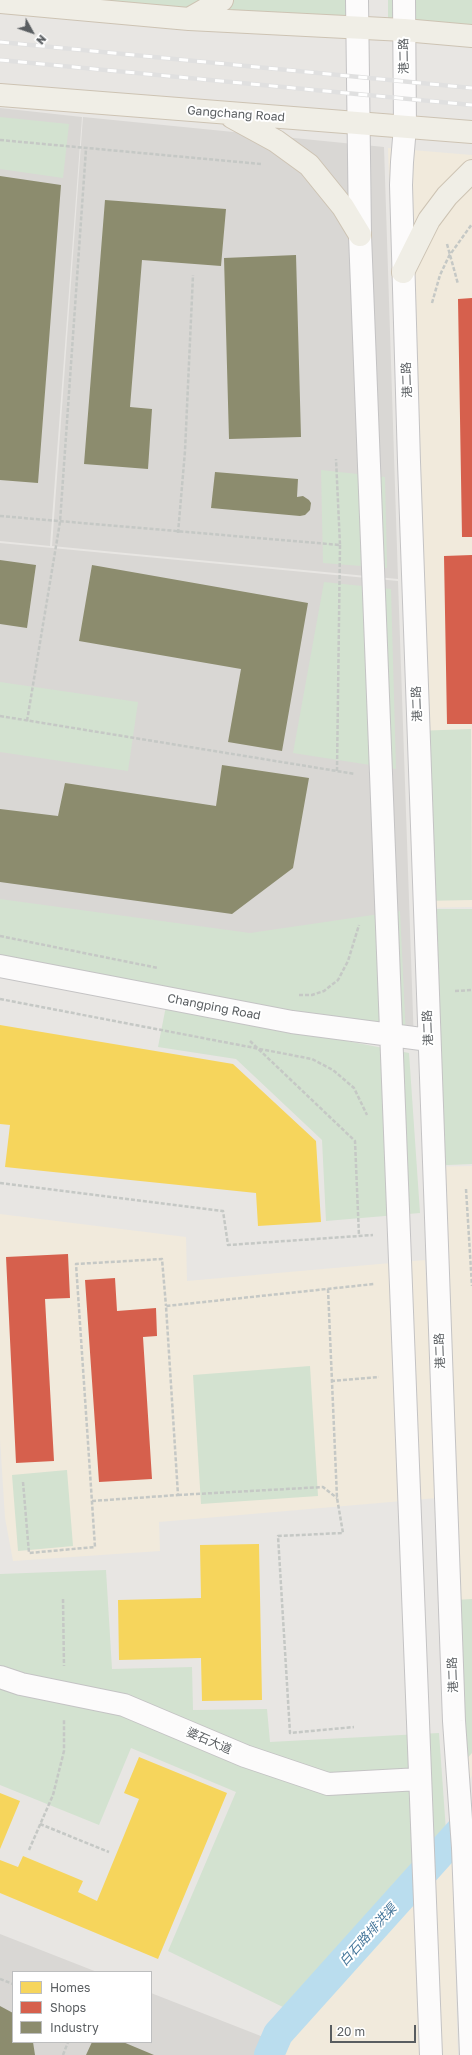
<!DOCTYPE html>
<meta charset="utf-8">
<style>
body{margin:0}
#map{position:relative;width:472px;height:2055px;overflow:hidden;background:#e8e6e3;font-family:"Golos Text",sans-serif}
canvas{display:block}
.legend{position:absolute;left:12px;top:1971px;width:140px;height:72px;box-sizing:border-box;background:#fff;border:1px solid #bdbebf;margin:0;padding:5px 7px;list-style:none;font-size:12px;color:#595d60}
.legend li{display:flex;align-items:center;gap:8px;height:20px}
.legend b{width:20px;border:1px solid #bdbebf}
.north{position:absolute;left:12px;top:12px;width:40px;height:40px;-webkit-text-stroke:3px #fff;paint-order:stroke;rotate:130deg;font-size:11px;font-weight:700;line-height:16px;text-align:center;color:#595d60}
.north::after{content:'';display:block;margin:auto;width:14px;height:18px;background:#595d60;clip-path:polygon(50% 0,100% 100%,50% 72%,0 100%)}
.scale{position:absolute;left:330px;top:2025px;width:86px;height:18px;box-sizing:border-box;border:2px solid #595d60;border-top:0;padding-left:5px;font-size:12px;line-height:14px;white-space:nowrap;color:#595d60;-webkit-text-stroke:3px #fff;paint-order:stroke}
</style>
<div id="map">
<canvas width="472" height="2055"></canvas>
<ul class="legend">
<li><b style="height:11px;background:#f6d55c"></b>Homes</li>
<li><b style="height:11px;background:#d6604d"></b>Shops</li>
<li><b style="height:11px;background:#8c8c6e"></b>Industry</li>
</ul>
<div class="north">N</div>
<div class="scale">20 m</div>
</div>
<script>
const c = document.querySelector('canvas').getContext('2d');
c.lineJoin = 'round';
function fill(path, color) { c.fillStyle = color; c.fill(path, 'evenodd'); }
const shape = rows => new Path2D(rows.map(r => 'M' + r).join(''));
function stroke(path, color, width, dash) { c.strokeStyle = color; c.lineWidth = width; c.lineCap = dash ? 'butt' : 'round'; c.setLineDash(dash || []); c.stroke(path); }
function label(font, color, halo, rows, align = 'center') {
  c.font = font + ' "Golos Text","Noto Sans SC",sans-serif'; c.lineWidth = 4; c.setLineDash([]); c.textBaseline = 'middle'; c.strokeStyle = halo; c.fillStyle = color; for (const [text, x, y, turn = 0] of rows) {
    c.save(); c.translate(x, y); c.rotate((+turn || 0) * Math.PI / 180); c.textAlign = isNaN(turn) ? turn : align; if (halo) c.strokeText(text, 0, 0); c.fillText(text, 0, 0); c.restore();
  }
}
fill(shape([
 [388,148,472,155,472,907,414,908],
 [472,1166,472,1776,459,1791,425,1167],
 [0,1214,186,1237,187,1281,425,1260,437,1498,159,1522,160,1551,13,1561,5,1518,0,1439],
 [452,1847,458,2055,273,2055,282,2035]
]), '#f1eadc');
fill(shape([
 [0,108,82,117,50,546,0,541],
 [83,117,384,147,398,579,52,546],
 [0,543,398,581,414,1044,0,965],
 [0,1934,97,1972,13,1972,13,2042,151,2042,151,1993,271,2040,265,2055,0,2055]
]), '#d9d7d4');
fill(shape([
 [75,0,368,0,366,21],
 [388,0,472,0,472,37,388,28],
 [0,117,69,124,63,178,0,169],
 [321,470,385,477,387,568,323,563],
 [324,582,391,589,396,769,293,753],
 [0,682,138,702,128,771,0,752],
 [471,729,472,900,420,901,414,731],
 [0,899,250,933,400,911,406,1037,0,959],
 [414,909,472,909,472,1164,424,1166],
 [166,1006,409,1053,420,1213,326,1221,322,1140,236,1059,158,1047],
 [310,1366,318,1496,201,1504,193,1375],
 [67,1470,73,1546,18,1551,12,1475],
 [106,1570,112,1669,192,1667,193,1710,267,1709,270,1742,439,1733,446,1831,287,2009,168,1951,236,1792,131,1748,99,1825,0,1785,0,1574],
 [472,1599,472,1753,462,1764,455,1600]
]), '#d3e2d0');
fill(shape([
 [0,1025,233,1064,316,1141,321,1222,258,1226,256,1193,5,1167,10,1125,0,1124],
 [259,1544,262,1700,202,1701,201,1658,119,1660,118,1600,201,1598,200,1545],
 [139,1757,227,1793,158,1959,0,1893,0,1860,18,1867,23,1856,83,1881,78,1892,97,1901,139,1799,124,1793],
 [0,1793,20,1801,0,1849]
]), '#f6d55c');
fill(shape([
 [472,298,472,537,462,537,458,299],
 [472,555,472,724,447,724,444,556],
 [68,1254,70,1298,45,1299,54,1461,16,1463,6,1257],
 [115,1278,117,1311,156,1308,157,1336,143,1337,152,1479,99,1482,85,1280]
]), '#d6604d');
fill(shape([
 [0,176,61,185,38,483,0,480],
 [105,200,226,209,221,266,142,260,130,407,152,409,148,469,84,464],
 [296,255,301,437,229,439,224,258],
 [215,472,298,479,297,497,303,496,309,500,311,503,310,510,305,515,300,516,211,508],
 [0,560,36,565,27,628,0,624],
 [92,565,308,603,282,751,228,742,241,669,79,641],
 [222,765,309,778,293,868,232,914,0,882,0,809,58,816,65,783,216,806],
 [0,2006,13,2013,13,2042,33,2042,35,2055,0,2055],
 [92,2042,123,2042,154,2055,86,2055]
]), '#8c8c6e');
stroke(shape([
 [269,2055,278,2034,472,1818]
]), '#baddee', 30);
const minor = shape([
 [357,0,360,235,431,2055],
 [404,0,405,127,402,162,401,185,409,462,454,1721,463,1848,471,2055],
 [0,966,292,1022,429,1040],
 [0,1677,21,1684,124,1705,245,1756,328,1784,420,1779]
]);
const major = shape([
 [0,2,189,19,404,30,472,36],
 [189,19,222,0],
 [0,95,472,132],
 [232,117,276,141,309,165,343,207,360,235],
 [403,272,429,220,447,196,472,171]
]);
stroke(minor, '#c4c3c4', 24);
stroke(major, '#cdc3b3', 24);
stroke(shape([
 [0,140,261,164],
 [447,244,458,284],
 [432,303,440,275,449,256,472,224],
 [0,516,340,545,336,459],
 [178,533,185,451,193,275],
 [0,716,355,774],
 [27,721,60,522,86,149],
 [337,771,340,545],
 [0,936,158,968],
 [455,991,472,990],
 [299,995,312,995,324,991,338,980,348,961,359,925],
 [0,999,312,1059,333,1070,354,1088,367,1115],
 [250,1041,355,1141,359,1236],
 [0,1183,223,1211,228,1245,373,1235],
 [466,1189,472,1286],
 [328,1289,337,1498,343,1533,278,1536,290,1733,354,1727],
 [331,1381,379,1377],
 [23,1482,29,1553,95,1547,76,1264,162,1259,166,1306],
 [178,1495,323,1487,337,1498],
 [92,1501,178,1495,166,1306,374,1284],
 [63,1599,64,1666],
 [40,1824,109,1852],
 [29,1850,53,1795,64,1751,64,1719],
 [0,1979,13,1984],
 [63,2055,68,2042]
]), '#c5c8c5', 2.5, [4, 2]);
stroke(minor, '#fcfbfb', 22);
stroke(major, '#f0eee6', 22);
const rail = shape([
 [0,42,472,88],
 [0,60,472,105]
]);
stroke(rail, '#e0e0e0', 4.5);
stroke(rail, '#fff', 3, [9]);
label('12px', '#595d60', '#fff', [
 ["港二路",404,56,-91],
 ["Gangchang Road",236,114,4],
 ["港二路",407,380,-92],
 ["港二路",417,704,-92],
 ["Changping Road",214,1007,11],
 ["港二路",428,1028,-92],
 ["港二路",440,1351,-92],
 ["港二路",453,1675,-92],
 ["婆石大道",209,1741,23]
]);
label('italic 13px', '#45769a', '#fff', [
 ["白石路排洪渠",368,1935,-48]
]);
</script>
